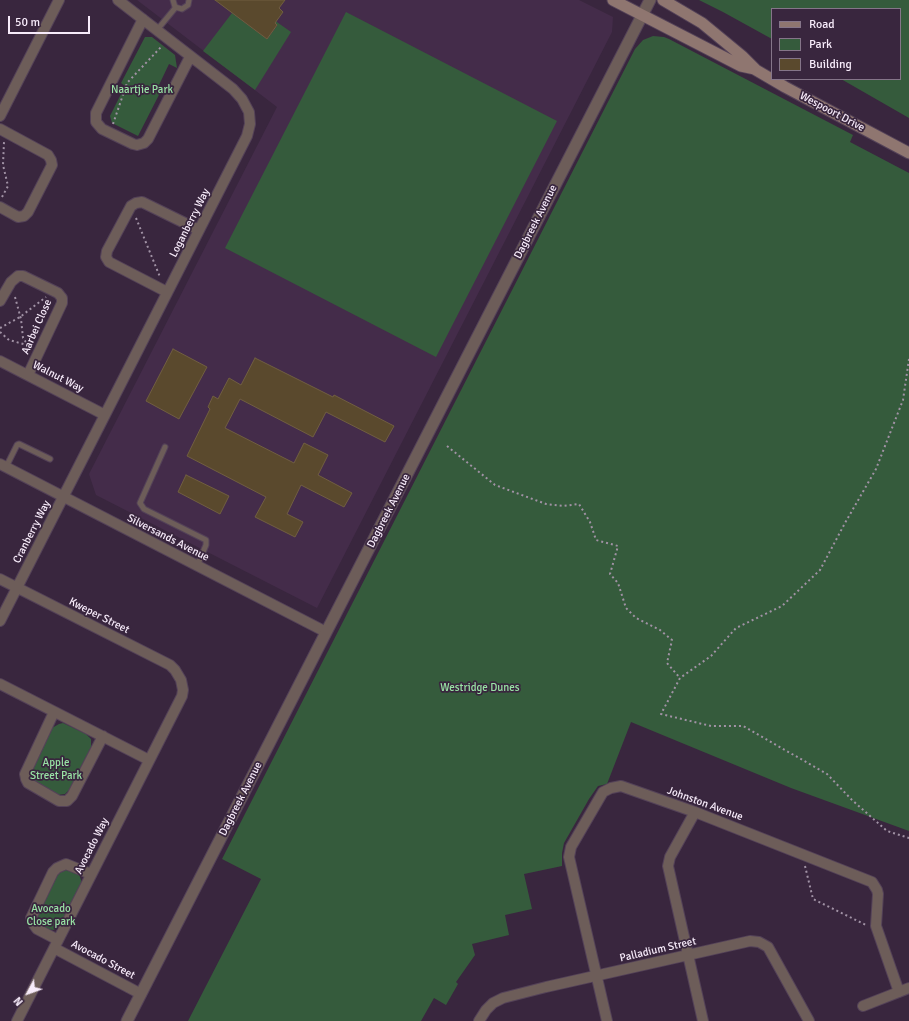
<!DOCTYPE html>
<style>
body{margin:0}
#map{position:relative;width:909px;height:1021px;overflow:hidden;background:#39263e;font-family:Signika,sans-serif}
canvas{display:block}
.legend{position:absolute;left:771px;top:8px;width:130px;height:72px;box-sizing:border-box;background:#39263e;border:1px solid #857589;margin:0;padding:5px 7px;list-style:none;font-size:12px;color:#f7ebfa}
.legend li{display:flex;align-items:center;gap:8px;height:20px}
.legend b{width:20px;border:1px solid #857589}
.north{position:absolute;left:8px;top:973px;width:40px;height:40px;-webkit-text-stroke:3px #39263e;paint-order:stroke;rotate:229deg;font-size:11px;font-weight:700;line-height:16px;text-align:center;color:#f7ebfa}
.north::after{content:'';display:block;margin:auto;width:14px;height:18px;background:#f7ebfa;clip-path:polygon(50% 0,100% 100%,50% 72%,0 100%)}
.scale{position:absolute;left:8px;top:16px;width:82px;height:18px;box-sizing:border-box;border:2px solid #f7ebfa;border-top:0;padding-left:5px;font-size:12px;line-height:14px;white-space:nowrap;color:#f7ebfa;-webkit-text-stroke:3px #39263e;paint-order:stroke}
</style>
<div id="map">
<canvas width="909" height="1021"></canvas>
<ul class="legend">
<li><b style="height:5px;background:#8f7670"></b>Road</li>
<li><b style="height:11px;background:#355b3c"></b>Park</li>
<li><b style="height:11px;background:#5a492d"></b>Building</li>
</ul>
<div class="north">N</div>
<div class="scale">50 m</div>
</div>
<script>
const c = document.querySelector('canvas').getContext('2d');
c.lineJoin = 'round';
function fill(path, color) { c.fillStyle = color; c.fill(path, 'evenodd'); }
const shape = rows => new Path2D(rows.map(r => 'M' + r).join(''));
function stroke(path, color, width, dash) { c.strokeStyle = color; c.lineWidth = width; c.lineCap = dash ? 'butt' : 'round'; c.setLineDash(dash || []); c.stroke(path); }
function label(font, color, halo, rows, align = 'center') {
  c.font = font + ' Signika,sans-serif'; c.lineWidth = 3.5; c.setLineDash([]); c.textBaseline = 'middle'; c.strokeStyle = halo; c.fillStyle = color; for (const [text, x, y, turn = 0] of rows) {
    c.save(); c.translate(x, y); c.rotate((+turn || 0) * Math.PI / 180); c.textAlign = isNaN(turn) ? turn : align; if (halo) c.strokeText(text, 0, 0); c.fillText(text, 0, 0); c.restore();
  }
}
fill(shape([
 [137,0,579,0,613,17,612,32,317,608,96,495,89,474,277,107]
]), '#442c4a');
fill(shape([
 [699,0,909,0,909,118,841,79,900,79,900,9,772,9,772,39,723,12],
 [346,12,557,121,436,357,225,248],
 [232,13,267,39,277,26,273,22,274,20,291,32,255,90,203,51],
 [653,36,664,37,669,39,853,135,850,142,909,173,909,831,791,788,631,722,607,784,598,786,589,799,564,843,562,853,562,866,524,874,532,909,505,915,509,935,472,944,475,955,456,982,458,984,446,1005,434,998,421,1021,188,1021,261,879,222,859,635,49,643,40],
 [145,37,152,37,175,55,177,68,169,64,159,85,163,87,138,136,112,123,110,116,125,86,121,83],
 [63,723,86,734,91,739,91,747,69,790,65,794,57,795,33,781,30,774,52,728,59,724],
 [64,868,79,874,82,883,59,926,54,930,47,929,38,923,36,916,58,872]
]), '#355b3c');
const building = shape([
 [215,0,285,0,279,8,283,12,275,23,277,25,267,39,215,0],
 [173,349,207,367,179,419,146,401,173,349],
 [255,358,333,397,334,395,394,426,385,442,326,412,313,437,240,399,225,428,294,463,304,443,328,455,318,475,352,493,344,507,301,485,287,514,303,522,295,537,255,517,266,497,187,456,210,409,208,407,213,396,218,399,229,378,241,385,255,358],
 [186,475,229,496,220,514,178,492,186,475]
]);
fill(building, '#5a492d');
stroke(building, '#705e41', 1);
const service = shape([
 [173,0,175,7,182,9,188,5,189,0],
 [157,30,176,7],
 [165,447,140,503,144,509,206,540,206,545,197,566],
 [6,467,17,445,19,444,50,459]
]);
const minor = shape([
 [143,19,96,113,96,122,102,129,133,144,137,145,144,143,148,139,190,57],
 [0,116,59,0],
 [0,129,48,155,51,160,52,165,28,212,24,216,18,217,0,207],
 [167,292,109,262,106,257,107,251,131,206,136,203,142,202,199,230],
 [0,301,11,282,18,276,23,276,58,293,62,298,62,303,28,375],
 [0,361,105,415],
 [0,464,326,632],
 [0,579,170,665,175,670,181,680,183,690,182,696,17,1021],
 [0,621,247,136,250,124,249,112,242,99,233,89,118,0],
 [0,684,149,760],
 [54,712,25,774,26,779,28,783,59,801,67,801,72,796,103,736],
 [695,812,670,857,668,866,703,1021],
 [58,940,37,929,34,925,31,918,53,872,57,868,66,864,91,874],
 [54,948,141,994],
 [863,1006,909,988],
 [479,1021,486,1010,493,1003,503,998,546,987,750,941,759,942,768,947,809,1021],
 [607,1021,569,857,571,847,603,792,611,788,621,786,695,812,872,882,877,890,878,894,876,926,899,992]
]);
const tertiary = shape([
 [127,1021,650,0]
]);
const secondary = shape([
 [613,0,741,66,755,69],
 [663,0,702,23,742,56,756,70,785,87,909,153]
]);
stroke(service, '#544258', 7);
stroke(minor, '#544258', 12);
stroke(tertiary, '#544258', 13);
stroke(secondary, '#544258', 13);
stroke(shape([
 [113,124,127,83,161,47],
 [2,197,8,186,3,165,4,142],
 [136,218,160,277],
 [15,297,21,319,23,338,28,345],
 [0,328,20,317,46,297],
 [0,332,9,340,27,345],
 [909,359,903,400,876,469,845,523,820,570,782,606,736,628,711,656,680,678,661,714,711,726,743,726,827,774,852,800,887,831,909,838],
 [447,446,495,485,546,504,563,506,579,504,590,522,596,540,618,546,610,574,618,583,626,608,636,618,660,630,672,640,667,663,680,678],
 [805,866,813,899,866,925]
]), '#a192a5', 2, [2, 3]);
stroke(service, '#6d5d59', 5);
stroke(minor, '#6d5d59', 10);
stroke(tertiary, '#6d5d59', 11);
stroke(secondary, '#8f7670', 11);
label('11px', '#98e2a4', '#39263e', [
 ["Naartjie Park",142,90],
 ["Westridge Dunes",480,688],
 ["Apple",56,763],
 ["Street Park",56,776],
 ["Avocado",51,909],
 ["Close park",51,922]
]);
label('11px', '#f7ebfa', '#39263e', [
 ["Wespoort Drive",832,112,28],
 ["Dagbreek Avenue",536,222,-63],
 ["Loganberry Way",190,223,-63],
 ["Aarbei Close",37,327,-66],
 ["Walnut Way",58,377,27],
 ["Dagbreek Avenue",389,511,-63],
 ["Cranberry Way",32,532,-63],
 ["Silversands Avenue",168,538,27],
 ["Kweper Street",99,616,27],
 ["Dagbreek Avenue",241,799,-63],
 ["Johnston Avenue",705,804,20],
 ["Avocado Way",92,846,-63],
 ["Palladium Street",658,950,-13],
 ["Avocado Street",103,960,28]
]);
</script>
